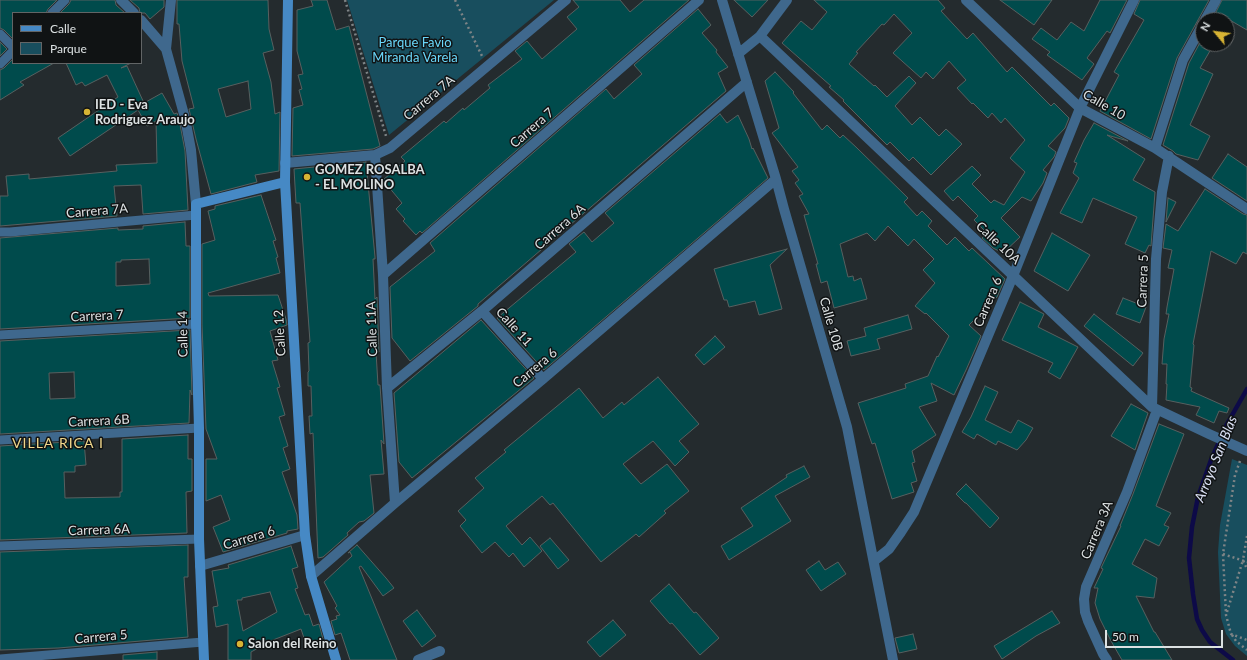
<!DOCTYPE html>
<style>
body{margin:0}
#map{position:relative;width:1247px;height:660px;overflow:hidden;background:#242b2e;font-family:Lato,sans-serif}
canvas{display:block}
.legend{position:absolute;left:12px;top:12px;width:130px;height:52px;box-sizing:border-box;background:#101314;border:1px solid #626566;margin:0;padding:5px 7px;list-style:none;font-size:12px;color:#dce1e2}
.legend li{display:flex;align-items:center;gap:8px;height:20px}
.legend b{width:20px;border:1px solid #626566}
.north{position:absolute;left:1195px;top:12px;width:40px;height:40px;box-sizing:border-box;background:#101314;border:1px solid #626566;border-radius:50%;rotate:299deg;font-size:11px;font-weight:700;line-height:16px;text-align:center;color:#dce1e2}
.north::after{content:'';display:block;margin:auto;width:14px;height:18px;background:#d8b434;clip-path:polygon(50% 0,100% 100%,50% 72%,0 100%)}
.scale{position:absolute;left:1105px;top:630px;width:118px;height:18px;box-sizing:border-box;border:2px solid #dce1e2;border-top:0;padding-left:5px;font-size:12px;line-height:14px;white-space:nowrap;color:#dce1e2;-webkit-text-stroke:3px #101314;paint-order:stroke}
</style>
<div id="map">
<canvas width="1247" height="660"></canvas>
<ul class="legend">
<li><b style="height:5px;background:#4689c5"></b>Calle</li>
<li><b style="height:11px;background:#184e5e"></b>Parque</li>
</ul>
<div class="north">N</div>
<div class="scale">50 m</div>
</div>
<script>
const c = document.querySelector('canvas').getContext('2d');
c.lineJoin = 'round';
function fill(path, color) { c.fillStyle = color; c.fill(path, 'evenodd'); }
const shape = rows => new Path2D(rows.map(r => 'M' + r).join(''));
function stroke(path, color, width, dash) { c.strokeStyle = color; c.lineWidth = width; c.lineCap = dash ? 'butt' : 'round'; c.setLineDash(dash || []); c.stroke(path); }
function label(font, color, halo, rows, align = 'center') {
  c.font = font + ' Lato,sans-serif'; c.lineWidth = 3; c.setLineDash([]); c.textBaseline = 'middle'; c.strokeStyle = halo; c.fillStyle = color; for (const [text, x, y, turn = 0] of rows) {
    c.save(); c.translate(x, y); c.rotate((+turn || 0) * Math.PI / 180); c.textAlign = isNaN(turn) ? turn : align; if (halo) c.strokeText(text, 0, 0); c.fillText(text, 0, 0); c.restore();
  }
}
fill(shape([
 [347,0,554,0,389,135],
 [1232,459,1247,465,1247,656,1235,646,1226,634,1221,618,1218,552,1220,525]
]), '#184e5e');
stroke(shape([
 [1233,660,1210,642,1202,630,1197,619,1193,594,1189,558,1192,527,1198,497,1211,460,1227,424,1247,389]
]), '#0d0a48', 4.5);
const building = shape([
 [0,0,57,0,48,9,46,13,13,13,13,39,4,30,0,28,0,0],
 [71,0,115,0,116,5,125,13,60,13,69,4,71,0],
 [130,0,164,0,164,7,150,19,145,13,140,13,139,8,130,0],
 [177,0,268,0,269,29,274,50,263,53,271,82,275,114,280,112,279,171,255,175,257,182,211,194,196,139,189,109,194,108,182,61,179,24,177,24,177,0],
 [248,81,251,109,226,117,218,89,248,81],
 [311,0,327,0,336,30,349,26,380,146,373,149,292,156,293,108,303,105,299,90,302,89,298,75,303,74,297,51,297,10,313,6,311,0],
 [573,0,620,0,630,12,644,0,689,0,422,233,420,231,416,235,403,221,405,219,396,209,402,203,383,180,405,161,401,157,444,121,446,123,463,108,464,110,490,88,488,85,522,59,515,51,527,41,542,59,577,29,567,17,579,7,573,0],
 [734,0,768,0,752,17,734,0],
 [814,0,938,0,945,8,941,11,967,39,973,33,1007,72,1012,67,1051,106,1054,103,1069,118,1065,128,1048,146,1056,152,1054,157,1043,170,1047,173,1043,183,1031,201,1022,197,1001,218,1020,237,1003,253,993,248,982,238,987,233,974,220,978,216,958,196,953,201,944,191,972,166,981,175,972,184,991,203,994,200,1004,205,1025,172,1010,158,1025,140,1005,118,1001,123,992,113,988,118,973,103,972,104,957,88,966,80,949,61,933,79,926,72,921,78,893,53,912,33,894,14,884,25,882,24,856,52,858,53,849,64,874,86,875,85,887,97,909,76,916,83,895,106,912,125,920,117,939,136,946,129,962,144,931,175,913,157,909,161,890,142,887,145,843,101,844,100,829,87,831,86,782,43,801,21,812,30,827,12,814,0],
 [1000,0,1052,0,1034,25,1000,0],
 [1100,0,1127,0,1110,33,1107,31,1087,58,1094,64,1082,80,1047,55,1050,52,1032,39,1041,28,1057,40,1071,22,1084,31,1100,0],
 [1140,0,1209,0,1177,58,1151,139,1100,111,1119,75,1114,72,1144,20,1134,14,1140,0],
 [1222,0,1247,0,1247,30,1228,19,1212,20,1222,0],
 [698,9,711,25,702,33,717,50,716,52,728,67,718,73,726,91,478,304,478,306,410,361,392,338,390,287,435,251,430,243,606,89,614,99,642,74,634,65,698,9],
 [1203,37,1203,44,1214,44,1200,68,1213,74,1190,125,1210,136,1198,160,1176,154,1173,151,1163,145,1189,63,1203,37],
 [0,42,7,49,0,56,0,42],
 [13,59,13,63,54,63,20,82,24,85,0,100,0,70,4,68,13,59],
 [66,63,131,63,121,68,127,66,144,103,162,93,174,114,177,113,179,119,185,151,188,210,143,214,141,185,114,186,117,216,0,226,0,196,8,196,6,176,29,174,29,179,117,171,116,165,157,163,156,121,147,126,138,110,70,156,58,138,118,97,107,75,85,86,82,82,76,85,66,63],
 [775,72,794,92,793,93,822,130,827,125,840,138,843,135,857,148,908,198,904,202,917,216,922,211,932,221,928,226,947,245,955,237,969,251,972,248,1005,279,997,297,969,325,981,336,966,370,954,395,931,383,937,401,919,407,936,435,912,451,915,462,912,463,917,481,911,483,914,492,892,499,875,443,872,444,858,403,906,388,905,384,928,376,937,356,938,357,949,336,926,313,925,314,915,306,935,283,923,270,934,259,914,239,908,246,888,226,875,241,867,233,840,244,848,277,853,276,854,281,861,278,867,299,834,308,827,281,821,283,816,264,818,264,804,215,809,214,799,196,803,194,795,183,799,180,792,171,798,167,772,133,779,128,765,81,775,72],
 [720,114,727,123,738,115,749,139,752,149,753,148,768,178,544,370,497,318,576,252,569,244,584,232,592,242,614,223,605,213,720,114],
 [1094,123,1128,141,1107,135,1145,159,1133,180,1155,192,1151,246,1149,245,1145,253,1125,244,1137,217,1093,198,1082,223,1060,213,1079,178,1073,173,1077,163,1074,162,1084,140,1094,123],
 [1228,154,1247,167,1247,201,1212,178,1228,154],
 [366,162,375,257,375,259,373,259,375,299,377,297,379,352,376,352,378,385,380,385,384,444,381,440,384,474,370,475,374,513,364,521,359,522,347,533,348,535,323,557,318,558,313,433,310,434,309,416,312,416,311,386,308,386,308,372,309,371,308,343,310,342,300,203,296,203,294,169,366,162],
 [1205,189,1243,214,1247,215,1247,254,1243,252,1236,264,1211,251,1193,344,1194,345,1190,387,1192,388,1191,391,1229,408,1227,413,1219,411,1214,423,1196,415,1200,407,1166,400,1167,384,1166,384,1167,364,1162,364,1164,339,1169,314,1166,314,1167,307,1174,269,1168,268,1172,250,1163,248,1166,224,1178,231,1205,189],
 [261,195,276,240,273,241,278,257,276,258,280,273,208,293,209,296,278,295,286,319,287,325,270,331,278,360,272,361,280,387,277,388,285,415,279,417,288,446,283,448,290,469,282,472,297,515,298,529,287,531,287,533,223,552,213,527,230,520,221,495,206,501,206,459,217,459,206,429,202,324,202,244,215,240,208,211,215,209,215,206,261,195],
 [1168,198,1176,202,1166,222,1168,198],
 [185,222,186,246,190,246,190,318,0,329,0,238,118,228,118,230,143,229,143,226,185,222],
 [149,259,150,284,116,286,116,262,121,262,121,260,149,259],
 [1052,233,1090,255,1068,291,1034,271,1052,233],
 [787,249,770,265,782,309,759,315,755,301,729,307,727,300,724,300,714,269,787,249],
 [1123,298,1146,307,1140,323,1116,314,1123,298],
 [1020,302,1044,314,1038,327,1078,347,1060,379,1048,372,1053,363,1002,340,1020,302],
 [1094,314,1143,353,1133,366,1084,326,1094,314],
 [908,315,912,329,877,339,880,349,851,356,847,341,866,336,864,328,908,315],
 [481,320,534,378,412,478,399,462,394,393,481,320],
 [190,330,192,395,190,390,189,423,0,434,0,341,190,330],
 [74,372,75,398,50,399,49,373,74,372],
 [715,336,725,347,704,365,695,355,715,336],
 [658,377,699,424,679,441,689,452,675,466,653,441,623,464,641,484,667,464,689,491,664,511,666,513,639,537,636,534,601,562,553,503,550,505,542,496,506,526,522,545,530,537,542,551,524,567,513,553,509,557,495,542,482,553,460,526,466,520,458,511,484,488,475,478,506,452,504,450,579,388,603,418,622,402,624,405,658,377],
 [985,386,998,392,985,420,1011,433,1018,420,1033,428,1026,440,1017,450,998,441,996,445,977,434,974,439,962,432,971,417,985,386],
 [1131,404,1148,413,1135,450,1111,436,1131,404],
 [1159,424,1184,434,1156,506,1171,513,1164,525,1169,527,1159,546,1145,539,1132,564,1157,578,1154,598,1136,596,1154,632,1155,632,1172,660,1122,660,1111,641,1100,619,1095,603,1098,588,1094,588,1103,569,1101,568,1121,526,1120,526,1133,494,1159,424],
 [188,435,188,459,192,459,192,491,186,492,187,533,0,540,0,446,84,441,86,465,75,466,75,472,64,472,65,498,120,497,120,492,122,492,122,439,188,435],
 [804,466,810,477,775,496,791,521,729,560,721,546,753,526,741,508,787,477,786,475,804,466],
 [966,484,999,518,990,528,966,503,965,503,956,494,966,484],
 [550,538,569,560,558,569,540,546,550,538],
 [188,545,188,577,184,577,188,637,58,648,0,650,0,552,188,545],
 [357,545,386,578,394,588,383,596,361,566,359,567,397,660,350,660,341,633,335,635,331,621,337,619,336,616,340,615,335,608,337,606,324,582,352,556,350,552,348,553,357,545],
 [291,546,298,567,292,569,298,588,295,589,305,615,309,614,313,626,319,624,323,639,306,644,301,629,273,640,251,652,251,660,228,660,228,624,216,627,213,607,218,606,212,571,229,568,228,565,291,546],
 [270,592,277,612,243,631,237,600,242,600,242,598,270,592],
 [819,561,825,570,838,562,846,574,821,591,806,570,819,561],
 [669,584,694,613,696,612,719,638,700,655,672,623,670,624,650,601,669,584],
 [417,610,436,636,422,647,403,621,417,610],
 [1052,611,1060,623,1036,636,1002,659,994,646,1052,611],
 [613,620,626,635,600,657,587,642,613,620],
 [913,634,917,649,899,653,895,638,913,634],
 [157,652,157,660,123,660,123,655,157,652]
]);
fill(building, '#004b4c');
stroke(building, '#576060', 1);
stroke(shape([
 [345,0,386,136],
 [455,0,482,56],
 [1240,461,1235,475,1223,554,1226,615,1231,634,1247,640],
 [1247,536,1243,560,1247,569],
 [1223,554,1247,562],
 [1227,612,1243,560],
 [1232,635,1236,641,1247,650]
]), '#7e8486', 2.5, [2, 3]);
stroke(shape([
 [52,13,65,0],
 [0,34,13,47],
 [0,64,13,51],
 [0,232,10,232,196,215],
 [0,335,196,324],
 [0,440,199,428],
 [0,546,199,539],
 [0,659,203,642]
]), '#3f688d', 9);
stroke(shape([
 [121,0,134,13],
 [722,0,776,179,784,209,847,427,893,660],
 [966,0,1080,108,1155,148,1247,209],
 [141,20,166,49,185,118,191,150,196,204],
 [1205,20,1216,0],
 [760,36,1152,407,1209,434,1247,451],
 [166,49,171,0],
 [738,54,760,36,787,0],
 [1155,148,1183,60,1203,24],
 [375,155,383,275,387,388,395,503],
 [285,163,375,155,390,148,566,0],
 [383,275,699,0],
 [482,311,543,379],
 [387,388,482,311,747,82],
 [1152,407,1156,259,1162,192,1169,156],
 [874,561,889,549,901,532,914,512,1013,276,1080,108,1134,0],
 [200,566,305,535],
 [311,576,395,503,543,379,776,179],
 [418,660,440,651],
 [1107,660,1103,654,1088,621,1085,612,1084,599,1086,587,1127,492,1157,410]
]), '#3f688d', 10);
stroke(shape([
 [288,0,285,182,305,535,311,576,336,660],
 [204,660,199,539,199,428,196,324,196,204,285,182]
]), '#4689c5', 10);
for (const [x, y, r, color] of [
 [87,112,4,"#d8b434"],
 [307,177,4,"#d8b434"],
 [240,644,4,"#d8b434"]
]) { const dot = new Path2D(); dot.arc(x, y, r, 0, 2 * Math.PI); c.fillStyle = color; c.fill(dot); stroke(dot, '#101314', 1.5); }
label('13px', '#6ad7fa', '#101314', [
 ["Parque Favio",415,43],
 ["Miranda Varela",415,58]
]);
label('13px', '#dce1e2', '#101314', [
 ["Carrera 7A",429,98,-40],
 ["Calle 10",1104,105,30],
 ["Carrera 7",532,128,-41],
 ["Carrera 7A",97,211,-5],
 ["Carrera 6A",560,227,-41],
 ["Calle 10A",998,243,43],
 ["Carrera 5",1143,281,-88],
 ["Carrera 6",988,302,-67],
 ["Carrera 7",97,316,-3],
 ["Calle 10B",831,324,74],
 ["Calle 11",514,327,48],
 ["Calle 11A",372,329,-92],
 ["Calle 12",280,333,-93],
 ["Calle 14",183,334,-91],
 ["Carrera 6",535,368,-40],
 ["Carrera 6B",99,421,-3],
 ["Carrera 6A",99,530,-2],
 ["Carrera 3A",1097,530,-67],
 ["Carrera 6",249,538,-17],
 ["Carrera 5",101,637,-5]
]);
label('bold 13px', '#dce1e2', '#101314', [
 ["IED - Eva",95,105],
 ["Rodriguez Araujo",95,120],
 ["GOMEZ ROSALBA",315,170],
 ["- EL MOLINO",315,185],
 ["Salon del Reino",248,644]
], 'left');
c.letterSpacing = '1px';
label('14px', '#f0d78b', '#101314', [
 ["VILLA RICA I",58,443]
]);
c.letterSpacing = '0px';
label('italic 14px', '#dce2f6', '#101314', [
 ["Arroyo San Blas",1216,459,-68]
]);
</script>
